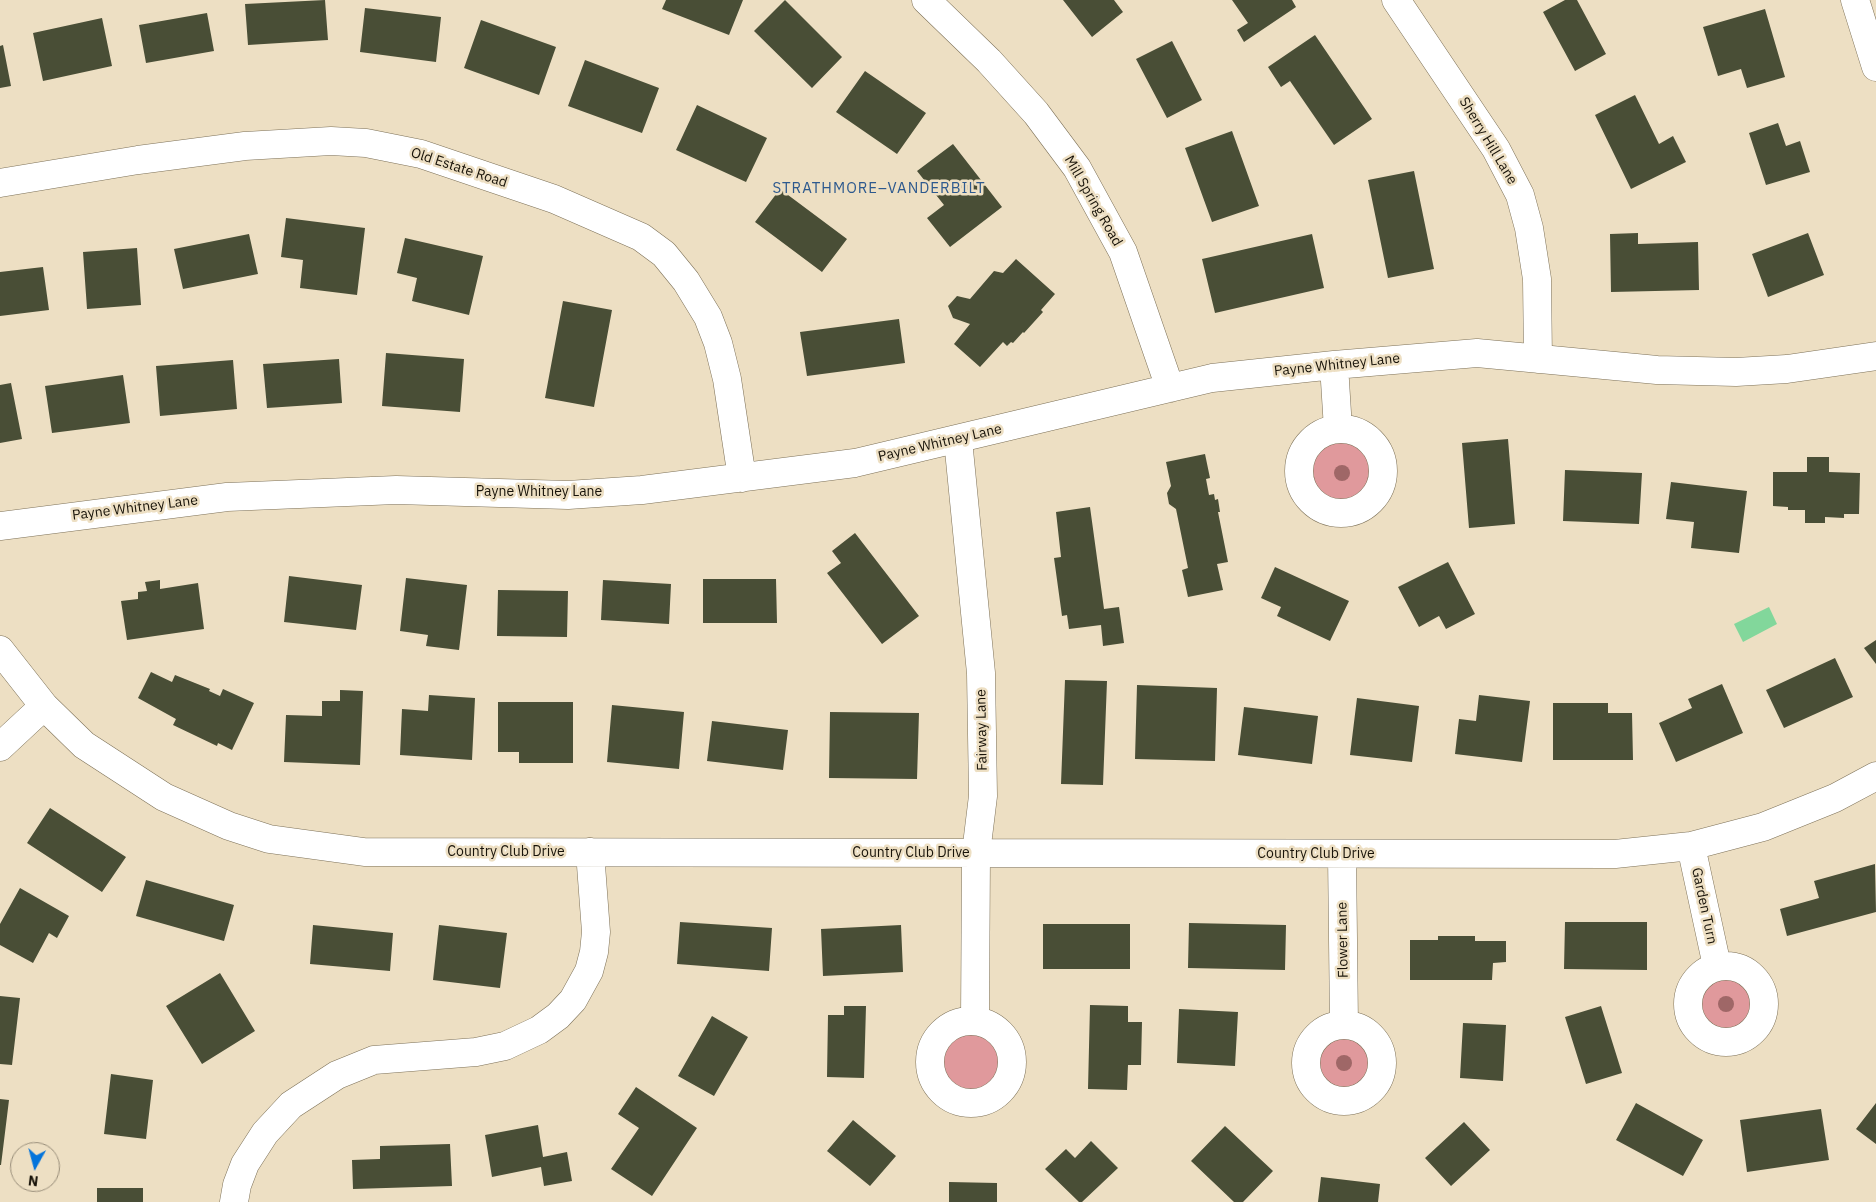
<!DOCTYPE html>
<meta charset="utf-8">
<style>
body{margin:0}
#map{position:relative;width:1876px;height:1202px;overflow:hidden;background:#eddfc3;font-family:"IBM Plex Sans",sans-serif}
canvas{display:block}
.north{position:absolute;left:10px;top:1142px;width:50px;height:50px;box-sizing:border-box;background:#eddfc3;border:1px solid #988d79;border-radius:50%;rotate:187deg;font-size:14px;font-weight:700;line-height:20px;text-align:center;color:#181309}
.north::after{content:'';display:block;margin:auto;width:18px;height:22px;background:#0474db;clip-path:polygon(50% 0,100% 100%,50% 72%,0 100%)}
</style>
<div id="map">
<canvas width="1876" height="1202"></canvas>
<div class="north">N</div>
</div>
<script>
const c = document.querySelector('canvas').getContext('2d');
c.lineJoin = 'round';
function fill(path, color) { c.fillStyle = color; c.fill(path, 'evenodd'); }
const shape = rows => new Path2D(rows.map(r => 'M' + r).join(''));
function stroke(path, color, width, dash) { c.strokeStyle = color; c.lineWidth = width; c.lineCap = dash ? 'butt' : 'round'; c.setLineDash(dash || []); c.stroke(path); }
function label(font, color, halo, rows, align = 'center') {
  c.font = font + ' "IBM Plex Sans",sans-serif'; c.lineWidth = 5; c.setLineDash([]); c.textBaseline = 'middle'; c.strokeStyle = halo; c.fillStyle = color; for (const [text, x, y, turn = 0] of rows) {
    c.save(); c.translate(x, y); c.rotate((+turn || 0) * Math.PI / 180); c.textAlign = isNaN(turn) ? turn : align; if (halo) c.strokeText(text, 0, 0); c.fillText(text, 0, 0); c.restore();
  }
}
fill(shape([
 '1299 471a42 42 0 1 1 84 0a42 42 0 1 1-84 0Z',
 '1688 1004a38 38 0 1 1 76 0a38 38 0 1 1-76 0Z',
 '930 1062a41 41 0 1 1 82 0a41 41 0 1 1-82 0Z',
 '1306 1064a38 38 0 1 1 76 0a38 38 0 1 1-76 0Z'
]), '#e0999c');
fill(shape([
 [1769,607,1777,624,1743,642,1734,624]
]), '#82d79b');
fill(shape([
 [325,0,328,40,248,45,245,4],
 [666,0,743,0,729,35,662,9],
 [785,0,842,57,812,88,754,31],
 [1063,0,1114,0,1123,12,1092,37],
 [1232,0,1292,0,1296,7,1244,42,1237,30,1248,23],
 [1565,0,1577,0,1606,54,1575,71,1543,12],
 [365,8,441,17,436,62,360,52],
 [1765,9,1785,77,1747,88,1741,69,1718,76,1703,27],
 [207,13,214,51,146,63,139,25],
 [102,18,112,66,43,81,33,33],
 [481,20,556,47,539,95,464,68],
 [1315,35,1372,119,1334,145,1290,81,1281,87,1268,67],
 [1172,41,1202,100,1167,118,1136,59],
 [3,45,11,86,0,88,0,46],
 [585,60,659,88,642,133,568,106],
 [865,71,926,113,897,154,836,112],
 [1635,95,1659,144,1673,136,1686,162,1631,189,1595,115],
 [697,105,767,138,746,182,676,150],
 [1778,123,1786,146,1800,141,1810,172,1766,185,1749,133],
 [1232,131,1259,206,1212,222,1185,148],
 [953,144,1002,207,950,247,927,218,944,205,917,171],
 [1414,171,1434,269,1388,278,1368,180],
 [780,189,847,239,822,272,755,222],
 [286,218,365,228,357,295,300,288,303,260,281,257],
 [1638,233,1638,244,1698,242,1699,290,1611,292,1610,234],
 [1808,233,1824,275,1768,297,1752,254],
 [249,234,258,274,183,289,174,249],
 [1312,234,1324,288,1215,313,1202,259],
 [405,238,483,256,469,315,412,301,417,278,397,273],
 [137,248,141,305,87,309,83,252],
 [1016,259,1055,294,1041,310,1043,312,1024,333,1023,332,1013,343,1011,342,1007,346,1003,342,980,367,954,344,970,324,953,318,948,306,957,296,970,299,994,271,1003,273],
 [43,267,49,310,0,316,0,272],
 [563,301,612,310,594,407,545,398],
 [899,319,905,363,807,376,800,332],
 [386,353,464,359,460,412,382,406],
 [339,359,342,403,267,408,263,364],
 [233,360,237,409,160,416,156,366],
 [123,375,130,423,52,433,45,386],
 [11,383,22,439,0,443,0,385],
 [1508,439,1515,524,1469,528,1462,443],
 [1205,454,1210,478,1206,479,1209,495,1214,494,1215,500,1218,499,1220,512,1218,512,1228,562,1217,564,1223,590,1188,597,1182,570,1188,568,1176,509,1169,504,1167,493,1171,486,1166,462],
 [1807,457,1829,457,1829,472,1860,473,1859,514,1844,514,1844,518,1825,517,1825,523,1805,523,1805,510,1788,510,1788,507,1773,506,1773,472,1807,472],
 [1565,470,1642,473,1639,524,1563,521],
 [1671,482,1747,491,1739,553,1691,548,1694,522,1666,519],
 [1090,507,1104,609,1119,607,1124,643,1103,646,1101,625,1069,629,1067,615,1062,616,1054,558,1061,557,1056,512],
 [855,533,919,616,882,644,827,573,841,563,832,551],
 [1448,562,1475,614,1446,629,1439,616,1419,627,1398,587],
 [1275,567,1349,601,1330,641,1277,616,1281,607,1261,598],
 [289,576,362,585,356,630,284,622],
 [406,578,467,585,459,650,426,646,428,635,400,631],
 [703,579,776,579,777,623,703,623],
 [160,580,160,589,198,583,204,629,127,640,121,601,138,599,138,592,147,591,145,582],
 [603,580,671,584,669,624,601,620],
 [498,590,568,591,567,637,497,636],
 [1876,640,1876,664,1864,648],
 [1835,658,1853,697,1784,728,1766,690],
 [151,672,172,682,175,675,210,689,209,691,220,696,223,689,254,703,232,750,218,743,217,746,173,725,176,719,138,698],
 [1065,680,1107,681,1103,785,1061,784],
 [1722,684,1743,733,1676,762,1659,723,1692,708,1688,699],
 [1137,685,1217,688,1215,761,1135,759],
 [340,690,363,691,360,765,284,762,286,715,322,716,322,701,340,701],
 [429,695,475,698,472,760,400,755,402,709,428,711],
 [1479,695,1530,701,1522,762,1455,754,1459,719,1476,721],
 [1357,698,1419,706,1412,762,1350,755],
 [498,702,573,702,573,763,519,763,519,752,498,752],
 [1553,703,1608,703,1608,713,1632,713,1633,760,1553,760],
 [612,705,684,712,679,769,607,762],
 [1244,707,1318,716,1312,764,1238,755],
 [830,712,919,713,917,779,829,778],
 [712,721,788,730,783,770,707,761],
 [50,808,126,857,102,892,27,843],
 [1875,864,1876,912,1787,936,1780,909,1819,898,1814,881],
 [146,880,234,905,224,941,136,916],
 [20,888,69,916,57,938,49,933,33,963,0,945,0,924],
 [680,922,772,928,769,971,677,964],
 [1565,922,1647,922,1647,970,1564,969],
 [1189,923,1286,925,1285,970,1188,968],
 [1043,924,1130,924,1130,969,1043,969],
 [313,925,393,933,390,971,310,964],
 [439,925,507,933,500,988,433,980],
 [901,925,903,972,823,976,821,929],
 [1438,936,1475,936,1475,941,1506,941,1506,962,1493,963,1492,980,1410,980,1410,940,1438,940],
 [220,973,255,1031,202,1064,166,1006],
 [0,996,20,998,12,1065,0,1064],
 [1090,1005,1128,1006,1128,1022,1142,1022,1141,1065,1128,1065,1127,1090,1088,1089],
 [844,1006,866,1006,864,1078,827,1077,828,1015,844,1015],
 [1601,1006,1622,1073,1586,1084,1565,1017],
 [1179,1009,1238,1012,1235,1066,1177,1063],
 [712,1016,748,1037,714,1096,678,1076],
 [1463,1023,1506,1025,1503,1081,1460,1078],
 [111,1074,153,1080,146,1139,104,1134],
 [636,1087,697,1128,652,1196,611,1169,639,1128,618,1114],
 [0,1099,9,1100,1,1165,0,1165],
 [1636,1103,1703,1140,1683,1176,1616,1140],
 [1876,1103,1876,1144,1856,1129],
 [1821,1109,1829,1160,1747,1172,1740,1120],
 [853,1120,896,1156,870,1186,827,1151],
 [1464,1122,1490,1150,1451,1186,1425,1158],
 [538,1125,543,1157,567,1152,572,1181,544,1186,541,1167,492,1177,485,1135],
 [1225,1126,1273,1171,1243,1202,1234,1202,1191,1161],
 [1091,1141,1118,1168,1082,1202,1079,1202,1045,1169,1066,1149,1075,1158],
 [450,1144,452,1186,353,1189,352,1160,380,1159,380,1146],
 [1321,1177,1380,1184,1378,1202,1318,1202],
 [949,1182,997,1183,997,1202,949,1202],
 [97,1188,143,1188,143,1202,97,1202]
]), '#494e36');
const minor = shape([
 [926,0,989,61,1036,113,1077,168,1123,252,1170,388],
 [1396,0,1496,149,1520,195,1529,228,1537,279,1538,359],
 [1855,0,1876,67],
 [0,183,138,160,245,146,331,141,366,143,421,154,554,199,641,237,664,254,686,281,708,317,718,343,727,379,742,478],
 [1334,365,1338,429],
 '1299 471a42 42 0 1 1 84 0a42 42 0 1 1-84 0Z',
 [958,440,981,673,983,796,976,853,975,1021],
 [0,526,227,497,396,490,568,495,642,490,855,463,1212,378,1334,365,1477,353,1657,370,1736,372,1787,369,1876,356],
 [0,650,44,706,84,745,164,797,229,826,269,839,364,852,1615,854,1691,846,1763,827,1835,798,1876,776],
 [0,747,44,706],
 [1691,846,1717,966],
 [1342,854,1344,1025],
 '1688 1004a38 38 0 1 1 76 0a38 38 0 1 1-76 0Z',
 '930 1062a41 41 0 1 1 82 0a41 41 0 1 1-82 0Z',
 '1306 1063a38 38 0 1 1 76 0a38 38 0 1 1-76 0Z',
 [234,1202,237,1185,245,1164,265,1133,291,1105,337,1075,374,1060,476,1052,505,1046,539,1030,558,1016,573,1000,589,971,594,952,596,932,590,852]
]);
stroke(minor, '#7d7158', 29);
stroke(minor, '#fff', 28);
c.fillStyle = '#9f6767';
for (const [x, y] of [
 [1342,473],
 [1726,1004],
 [1344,1063]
]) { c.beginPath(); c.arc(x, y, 8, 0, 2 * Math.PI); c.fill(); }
label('14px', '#181309', '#eddfc3', [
 ["Sherry Hill Lane",1488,141,59],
 ["Old Estate Road",459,168,18],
 ["Mill Spring Road",1093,201,60],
 ["Payne Whitney Lane",1337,365,-6],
 ["Payne Whitney Lane",940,443,-13],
 ["Payne Whitney Lane",539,492],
 ["Payne Whitney Lane",135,508,-7],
 ["Fairway Lane",982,730,-91],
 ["Country Club Drive",506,852],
 ["Country Club Drive",911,853],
 ["Country Club Drive",1316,854],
 ["Garden Turn",1704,906,78],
 ["Flower Lane",1343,940,-91]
]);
c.letterSpacing = '1px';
label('15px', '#2d598e', '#eddfc3', [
 ["STRATHMORE–VANDERBILT",879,189]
]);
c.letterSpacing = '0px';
</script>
